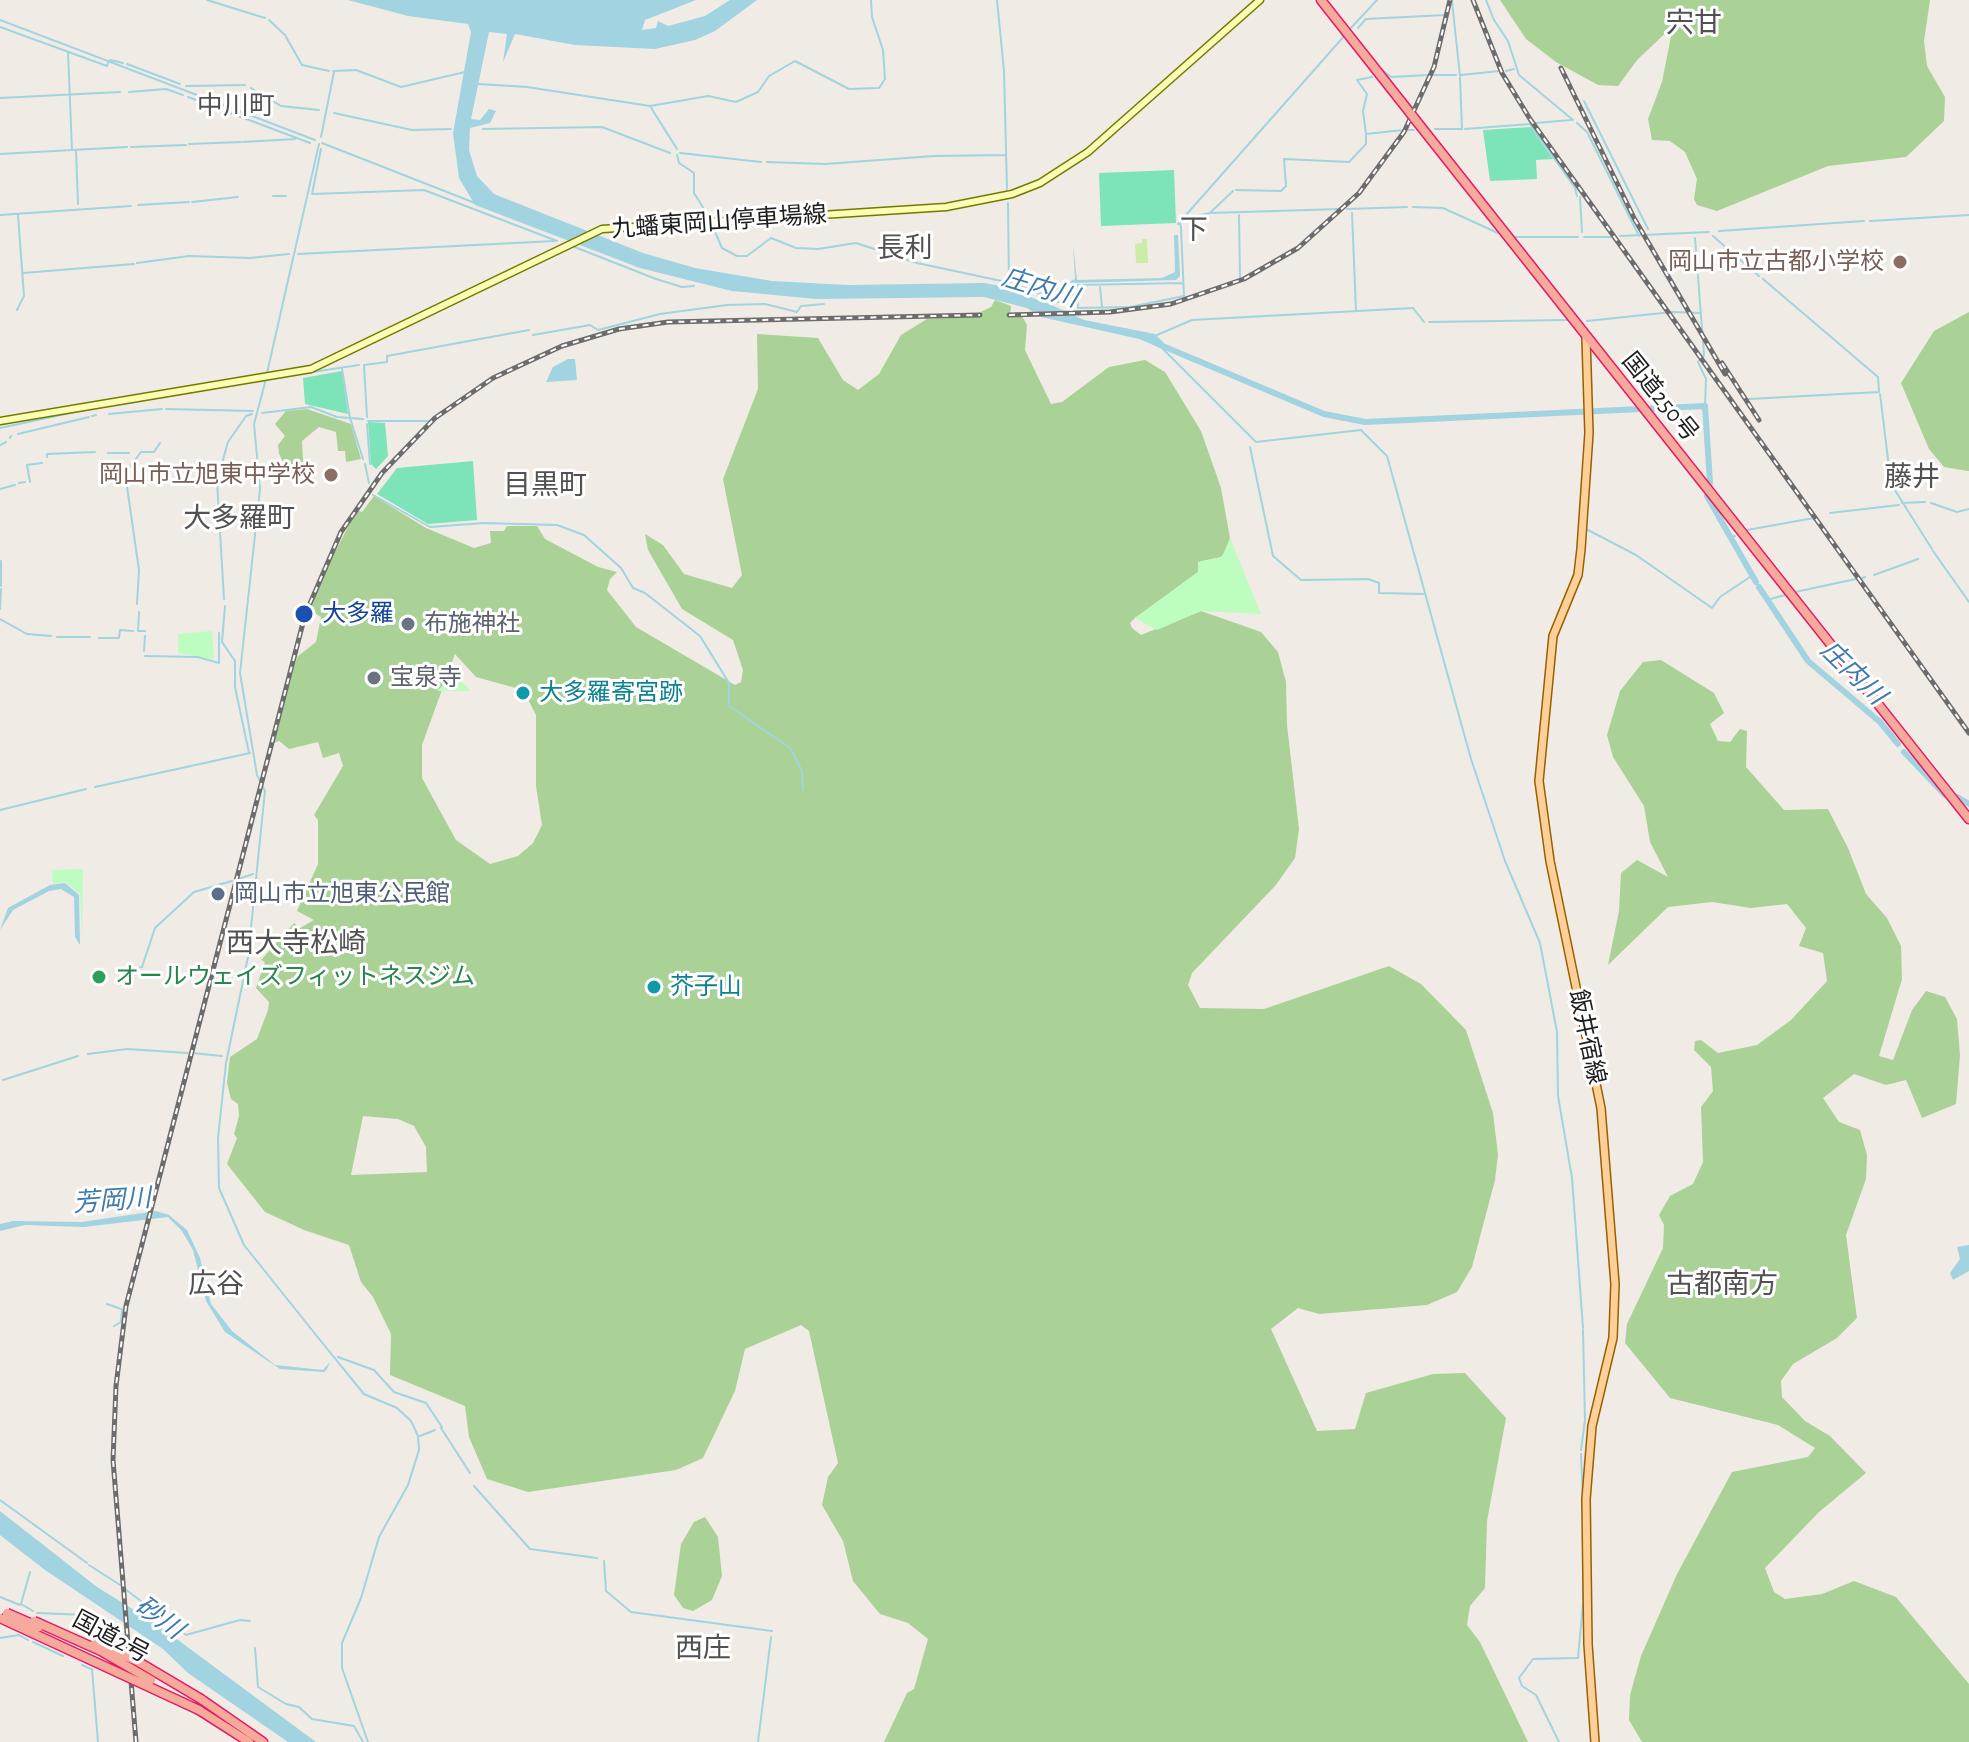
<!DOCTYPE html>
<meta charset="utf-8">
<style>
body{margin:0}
canvas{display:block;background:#f0ebe4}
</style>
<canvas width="1969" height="1742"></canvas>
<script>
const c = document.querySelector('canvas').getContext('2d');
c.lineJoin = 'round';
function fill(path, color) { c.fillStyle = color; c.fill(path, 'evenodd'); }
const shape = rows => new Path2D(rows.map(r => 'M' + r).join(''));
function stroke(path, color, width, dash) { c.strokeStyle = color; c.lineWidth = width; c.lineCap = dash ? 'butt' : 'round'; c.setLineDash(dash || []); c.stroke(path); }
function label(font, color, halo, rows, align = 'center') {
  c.font = font + ' "Alegreya Sans","Noto Sans JP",sans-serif'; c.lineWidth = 6; c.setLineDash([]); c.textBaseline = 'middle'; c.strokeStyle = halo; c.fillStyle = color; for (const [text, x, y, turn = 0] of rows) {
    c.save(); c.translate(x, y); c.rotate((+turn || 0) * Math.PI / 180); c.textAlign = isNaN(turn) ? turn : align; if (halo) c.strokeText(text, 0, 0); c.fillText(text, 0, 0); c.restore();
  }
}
fill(shape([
 [1142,239,1147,239,1148,263,1136,263,1135,244,1142,243]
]), '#cceda6');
fill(shape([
 [1500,0,1930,0,1924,41,1927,66,1945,97,1944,121,1906,157,1828,166,1717,211,1697,205,1694,199,1697,179,1685,152,1670,141,1652,140,1648,119,1662,82,1673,26,1638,59,1618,86,1598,85,1556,62,1526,39],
 [995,300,1011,306,1010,316,1022,316,1027,325,1025,350,1051,404,1062,402,1109,367,1145,360,1165,372,1201,431,1221,488,1230,538,1226,551,1221,557,1198,562,1198,572,1135,618,1130,623,1132,628,1141,635,1201,611,1261,632,1278,652,1286,682,1287,725,1299,829,1295,858,1275,886,1192,973,1188,985,1200,1008,1264,1009,1389,966,1421,984,1466,1030,1493,1113,1498,1155,1495,1180,1472,1267,1457,1292,1427,1305,1319,1314,1298,1308,1271,1329,1317,1431,1355,1429,1366,1393,1433,1374,1465,1373,1506,1418,1487,1521,1485,1588,1470,1606,1467,1625,1480,1642,1528,1742,884,1742,907,1693,914,1689,928,1639,908,1623,880,1614,853,1581,843,1541,822,1505,828,1477,838,1463,809,1331,801,1325,745,1349,735,1391,703,1458,676,1470,528,1492,487,1479,469,1437,465,1406,390,1375,391,1334,373,1297,361,1282,349,1245,304,1230,265,1212,227,1164,237,1138,234,1134,239,1116,238,1104,231,1099,227,1083,230,1057,257,1039,268,1010,269,1002,256,988,265,962,261,960,294,923,300,928,314,920,297,911,318,864,318,820,314,815,343,766,339,753,323,758,318,742,289,749,279,741,274,743,297,657,316,642,321,617,310,610,319,582,357,510,362,512,374,496,426,528,474,548,491,543,490,531,504,531,507,526,537,526,545,539,598,567,617,572,610,579,607,590,636,627,735,685,741,682,743,670,733,640,682,609,648,550,645,534,663,545,684,574,732,588,742,575,723,479,758,389,757,334,818,338,843,380,858,390,879,374,901,335,927,319,970,317,991,307],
 [455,654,476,677,523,690,536,715,536,786,542,825,533,843,518,856,490,864,456,840,422,778,422,745],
 [363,1116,398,1119,414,1126,426,1147,427,1172,351,1175],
 [1969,312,1969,471,1968,471,1944,467,1929,449,1901,383,1934,331],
 [307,409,351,424,361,459,346,462,345,451,338,451,336,432,319,427,302,441,304,479,300,483,291,476,279,454,278,445,285,436,275,424,286,411],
 [1661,660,1714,693,1724,713,1710,724,1718,741,1730,742,1740,729,1747,731,1746,767,1784,810,1828,809,1848,848,1866,894,1887,918,1901,946,1902,979,1879,1056,1893,1060,1912,1010,1926,991,1945,997,1957,1019,1960,1055,1956,1104,1922,1118,1906,1080,1886,1085,1854,1074,1823,1098,1839,1122,1860,1130,1867,1155,1866,1179,1846,1235,1857,1318,1837,1338,1793,1364,1781,1381,1782,1397,1805,1421,1830,1436,1866,1473,1819,1512,1765,1568,1774,1592,1785,1599,1822,1594,1854,1581,1896,1597,1969,1684,1969,1742,1642,1742,1629,1720,1630,1695,1641,1656,1677,1574,1732,1472,1808,1457,1815,1448,1778,1425,1670,1398,1625,1343,1627,1324,1663,1248,1664,1225,1659,1215,1670,1196,1693,1184,1703,1162,1701,1107,1713,1091,1711,1067,1694,1050,1695,1041,1701,1040,1718,1053,1757,1045,1791,1020,1827,981,1823,953,1799,946,1806,928,1787,904,1751,908,1712,902,1668,907,1608,965,1619,911,1621,873,1637,860,1668,877,1650,842,1644,806,1613,757,1607,735,1620,691,1643,662],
 [705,1517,718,1537,722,1576,712,1600,693,1611,683,1608,674,1595,681,1544,694,1522]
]), '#aad296');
fill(shape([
 [1230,538,1261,614,1201,611,1157,630,1135,618,1198,572,1198,562,1222,557],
 [212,631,214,659,178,653,178,634],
 [452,676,458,678,471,691,437,691],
 [83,869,82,938,80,894,65,882,53,884,52,870]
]), '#befdc0');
fill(shape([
 [1531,127,1553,159,1536,160,1537,179,1490,181,1483,130],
 [1174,170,1176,223,1101,226,1099,173],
 [342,371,348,414,305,404,303,378],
 [368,422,385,423,388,456,376,469,371,464],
 [473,461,477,520,428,524,377,494,397,468]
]), '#7ce4b8');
fill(shape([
 [348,0,696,0,645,20,642,30,656,28,658,21,668,26,705,16,730,0,757,0,715,31,695,40,655,49,575,45,515,34,503,62,507,34,489,32,471,119,480,120,489,109,496,111,490,123,470,128,469,150,477,176,494,194,643,253,695,268,772,281,848,285,984,283,1006,287,1040,301,1042,296,1011,282,1046,294,1075,279,1073,244,1077,280,1162,278,1175,272,1174,235,1178,235,1180,276,1176,280,1072,283,1045,302,1084,320,1155,334,1164,343,1160,348,1139,339,1041,317,1027,308,984,297,816,299,732,291,640,268,475,205,459,178,453,133,471,32,468,24,408,16],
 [568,359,575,359,577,380,546,382,553,367],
 [65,883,79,895,80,945,75,937,74,897,61,889,49,891,13,910,0,930,8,908,50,885],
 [156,1211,169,1215,187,1230,200,1258,211,1304,232,1331,275,1365,323,1370,330,1362,327,1369,324,1372,280,1369,225,1332,206,1301,193,1250,182,1231,168,1217,84,1227,25,1225,0,1231,0,1224,13,1221,82,1222],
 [1969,1245,1969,1271,1953,1280,1950,1273,1960,1259,1957,1247],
 [0,1511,97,1587,155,1623,316,1742,288,1742,188,1673,163,1649,45,1570,0,1535]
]), '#a1d4e0');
stroke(shape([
 [207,0,265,18],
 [997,0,1004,71,1007,189],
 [1486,0,1494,20,1508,41,1519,75,1573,120],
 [1452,1,1460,76],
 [0,20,315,140],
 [269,20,285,35,302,65,329,71],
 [0,27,107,66,108,63],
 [1358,28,1366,19,1445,15],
 [1350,29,1377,0],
 [68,52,72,150],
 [110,60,123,63],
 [127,64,180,84],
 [1381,69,1391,77,1429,75],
 [333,71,356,70,401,87,465,72],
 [1506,71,1514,69],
 [1433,75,1456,75],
 [1461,75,1499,71],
 [478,84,527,87,650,106,708,96,736,102,758,92,769,76,795,61,849,89,879,88,885,79,883,50,872,17,871,0],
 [186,86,245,85],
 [251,88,281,106,319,110],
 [129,92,166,89,183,95],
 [188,97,310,143],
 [0,98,120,92],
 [1584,101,1648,229],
 [650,106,677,149],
 [334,113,412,130,451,129],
 [1536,123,1571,120],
 [1577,123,1587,132,1639,236],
 [1530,124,1575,188,1577,196],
 [483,129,602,127,670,153],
 [1435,129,1462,129,1460,78],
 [1465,129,1530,124],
 [1407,130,1414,130],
 [1366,134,1363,111,1367,94,1357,80,1372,77],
 [321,137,334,72],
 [243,142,295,139],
 [322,143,475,203],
 [189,144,241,142],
 [131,147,186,145],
 [321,149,312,194,424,190,557,241],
 [76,151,78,204],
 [680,153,761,162],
 [0,154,127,147],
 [677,155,679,163,694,173,694,193,709,217],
 [767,162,825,164,934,156,1006,155],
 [1236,190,1281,191,1286,186,1284,159,1349,162,1366,144,1366,134,1403,130],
 [273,196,286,196],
 [1580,197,1582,232],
 [192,202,238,197],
 [1008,203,1009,282],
 [138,205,189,202],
 [1413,207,1443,208,1498,233],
 [1347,209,1407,207],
 [1211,212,1233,191],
 [1352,213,1356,311],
 [0,215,131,206],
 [1239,215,1240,277],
 [1185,218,1210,213,1340,209],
 [1870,221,1969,215],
 [1180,223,1181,228,1184,296,1130,307,1078,308,1077,285,1183,283],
 [1178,224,1346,34],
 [713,227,722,248,737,256,747,256,771,238,796,248,818,249,856,243,917,263,1011,283],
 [1719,231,1864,221],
 [1620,236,1709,232],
 [1713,236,1759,276],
 [1513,237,1578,237],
 [1584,237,1612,237],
 [1695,238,1704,355,1698,362,1706,379,1705,406],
 [572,246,656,279,682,287,694,286],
 [298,254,554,241],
 [137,263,189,256,250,258,289,254],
 [23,273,134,264],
 [1763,279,1878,377,1879,391],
 [1100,287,1102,307],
 [1047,299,1074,306,1073,292],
 [17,310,24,296,18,215],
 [1587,321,1672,312,1701,313],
 [1429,322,1567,320],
 [533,335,590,325,598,330,660,314,727,305,765,304,797,312,801,306,824,304],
 [1157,335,1192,320,1413,308,1424,322],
 [1160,346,1256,442,1361,430,1387,456,1471,759,1505,861,1540,943,1557,1032,1558,1096,1572,1178,1583,1328],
 [364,365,387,362,387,356,529,330],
 [364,366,367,417],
 [342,369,350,418,363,459],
 [267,373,319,144],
 [279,377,359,365],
 [266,379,254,424,260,489,240,673,257,775,265,791,248,957,226,1063,218,1138,219,1188,244,1245,320,1340,364,1394,397,1408,411,1421,418,1436,419,1450,408,1485,379,1537,361,1598,342,1643,342,1668,368,1742],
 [1880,394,1891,484,1932,549],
 [1749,399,1879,392],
 [166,409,253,411],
 [262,413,311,407,337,417,363,419],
 [109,414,162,409],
 [92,416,96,415],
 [368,421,430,421],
 [367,424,370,464],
 [0,428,89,409],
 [18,434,89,417],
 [10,438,11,436],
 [0,445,6,442],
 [1250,447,1273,556,1301,580,1368,579,1379,583,1379,593,1423,594],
 [108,453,129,453],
 [47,457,47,454,95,452],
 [365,464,369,483],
 [30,482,27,465,42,463],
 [19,483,25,482],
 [0,489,15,485],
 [373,495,430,527,484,523,557,525,584,535,621,568,633,588,645,593,700,636,729,683,729,706,790,748,802,771,803,790],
 [1902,503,1925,502],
 [1931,503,1957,512,1969,509],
 [1830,513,1899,505],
 [1586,529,1636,555,1712,608,1720,597,1753,575],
 [1747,530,1814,518],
 [1732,537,1735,536],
 [1933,551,1969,602],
 [1,561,1,586],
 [1874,575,1918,559],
 [1862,578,1865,577],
 [1795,592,1856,579],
 [224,599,217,481,228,442,246,416,252,414],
 [1767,600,1785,595],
 [137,604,139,570,125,473,141,452,154,452,160,443],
 [225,606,222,642,235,661,235,687,249,753],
 [0,609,1,589],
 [139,612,138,631,145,631],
 [0,619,27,634,51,636],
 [57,637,90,637],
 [99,638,119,638,120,630,133,631],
 [144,651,145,636],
 [145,656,198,657,219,663,219,633],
 [95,787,250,753],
 [0,810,86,789],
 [238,879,253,874],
 [123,972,142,967,155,928,194,892,232,881],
 [192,1053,222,1056],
 [88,1054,127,1049,188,1053],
 [3,1080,78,1056],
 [107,1304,124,1310],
 [114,1326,121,1322,122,1310],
 [338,1357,374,1370,394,1392,426,1403,442,1427],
 [441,1428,470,1473],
 [420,1436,435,1430],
 [1581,1450,1585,1420,1583,1330],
 [1581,1454,1583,1499],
 [474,1486,530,1549,597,1558],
 [0,1500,87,1563],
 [604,1561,606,1591,631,1612,772,1631],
 [89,1565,120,1585],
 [30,1572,21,1604,33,1611],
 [125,1589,186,1635,240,1620,250,1621],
 [0,1597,20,1605],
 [1583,1600,1584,1561],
 [37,1613,86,1615,89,1634],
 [0,1638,19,1635,28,1640],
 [33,1642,63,1656],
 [255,1648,258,1687,286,1704,299,1707,312,1719,354,1726,363,1742],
 [82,1665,91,1669],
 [92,1669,98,1742],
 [758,1742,771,1637],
 [1559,1742,1536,1695,1522,1686,1519,1678,1533,1659,1578,1658,1583,1603]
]), '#a1d4e0', 2);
stroke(shape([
 [1158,344,1324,414,1365,422,1705,406,1710,483],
 [1707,496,1756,582],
 [1759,587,1808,661,1880,722,1898,744],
 [1904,752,1945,795],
 [1957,797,1969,804]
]), '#a1d4e0', 6);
const secondary = shape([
 [0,421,311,369,602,229,946,207,1012,194,1040,183,1088,152,1260,0]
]);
const primary = shape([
 [1586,338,1589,433,1581,549,1578,575,1553,636,1539,781,1550,861,1601,1108,1615,1284,1613,1338,1592,1426,1586,1499,1588,1644,1595,1742]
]);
const trunk = shape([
 [1321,0,1411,114],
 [1414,118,1969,819],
 [201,1699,263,1742],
 [199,1710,249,1742]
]);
stroke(secondary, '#727a00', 9);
stroke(primary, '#986000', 10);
stroke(trunk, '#e51967', 11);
stroke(secondary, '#fcfdb4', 6);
stroke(primary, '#ffcf99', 7);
stroke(trunk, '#f6aa9b', 8);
const rail = shape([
 [1473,0,1502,73,1530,119,1969,733],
 [1561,68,1634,218,1725,374],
 [1009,315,1110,312,1171,304,1244,279,1298,248,1359,193,1404,132,1434,67,1450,0],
 [1722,363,1759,420],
 [136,1742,113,1460,116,1386,126,1306,305,615,341,532,382,473,435,418,493,378,562,346,619,329,668,322,980,315]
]);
stroke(rail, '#6c6c6c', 5);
stroke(rail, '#fff', 2, [6]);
const trunkBridge = shape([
 [1411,114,1414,118],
 [7,1613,39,1627],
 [0,1618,199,1710],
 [34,1621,101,1651,151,1680],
 [95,1643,137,1661,201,1699]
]);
stroke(trunkBridge, '#e51967', 11, []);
stroke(trunkBridge, '#f6aa9b', 8);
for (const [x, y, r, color] of [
 [1900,262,8,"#8d6e63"],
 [331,475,8,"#8d6e63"],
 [304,614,10,"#1a4fb4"],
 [408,624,8,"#6b7280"],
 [374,678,8,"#6b7280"],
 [523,693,8,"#0f9aa8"],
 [218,894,8,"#5c6f8a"],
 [99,977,8,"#2e9e5b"],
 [654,987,8,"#0f9aa8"]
]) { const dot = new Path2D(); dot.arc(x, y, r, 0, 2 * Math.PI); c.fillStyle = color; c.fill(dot); stroke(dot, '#fff', 3); }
label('24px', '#1e1e1e', '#fff', [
 ["九蟠東岡山停車場線",719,222,-4],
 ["国道250号",1660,397,51],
 ["飯井宿線",1587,1037,78],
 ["国道2号",111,1637,28]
]);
label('24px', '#785e54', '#fff', [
 ["岡山市立古都小学校",1884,262],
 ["岡山市立旭東中学校",315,475]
], 'right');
label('24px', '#164399', '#fff', [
 ["大多羅",322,614]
], 'left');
label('24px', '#5b616d', '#fff', [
 ["布施神社",424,624],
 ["宝泉寺",390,678]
], 'left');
label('24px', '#0d838f', '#fff', [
 ["大多羅寄宮跡",539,693],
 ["芥子山",670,987]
], 'left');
label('24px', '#4e5e75', '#fff', [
 ["岡山市立旭東公民館",234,894]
], 'left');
label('24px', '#27864d', '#fff', [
 ["オールウェイズフィットネスジム",115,977]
], 'left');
label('26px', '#515151', '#fff', [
 ["中川町",236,106]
]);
label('italic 26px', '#417aac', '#fff', [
 ["庄内川",1040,288,17],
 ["庄内川",1853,673,44],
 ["芳岡川",112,1201,-4],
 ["砂川",159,1618,36]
]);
label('28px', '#515151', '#fff', [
 ["宍甘",1694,24],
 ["下",1194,231],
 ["長利",905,249],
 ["藤井",1912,478],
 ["目黒町",545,486],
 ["大多羅町",239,519],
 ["西大寺松崎",296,944],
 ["広谷",216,1285],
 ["古都南方",1722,1285],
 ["西庄",703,1649]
]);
</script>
